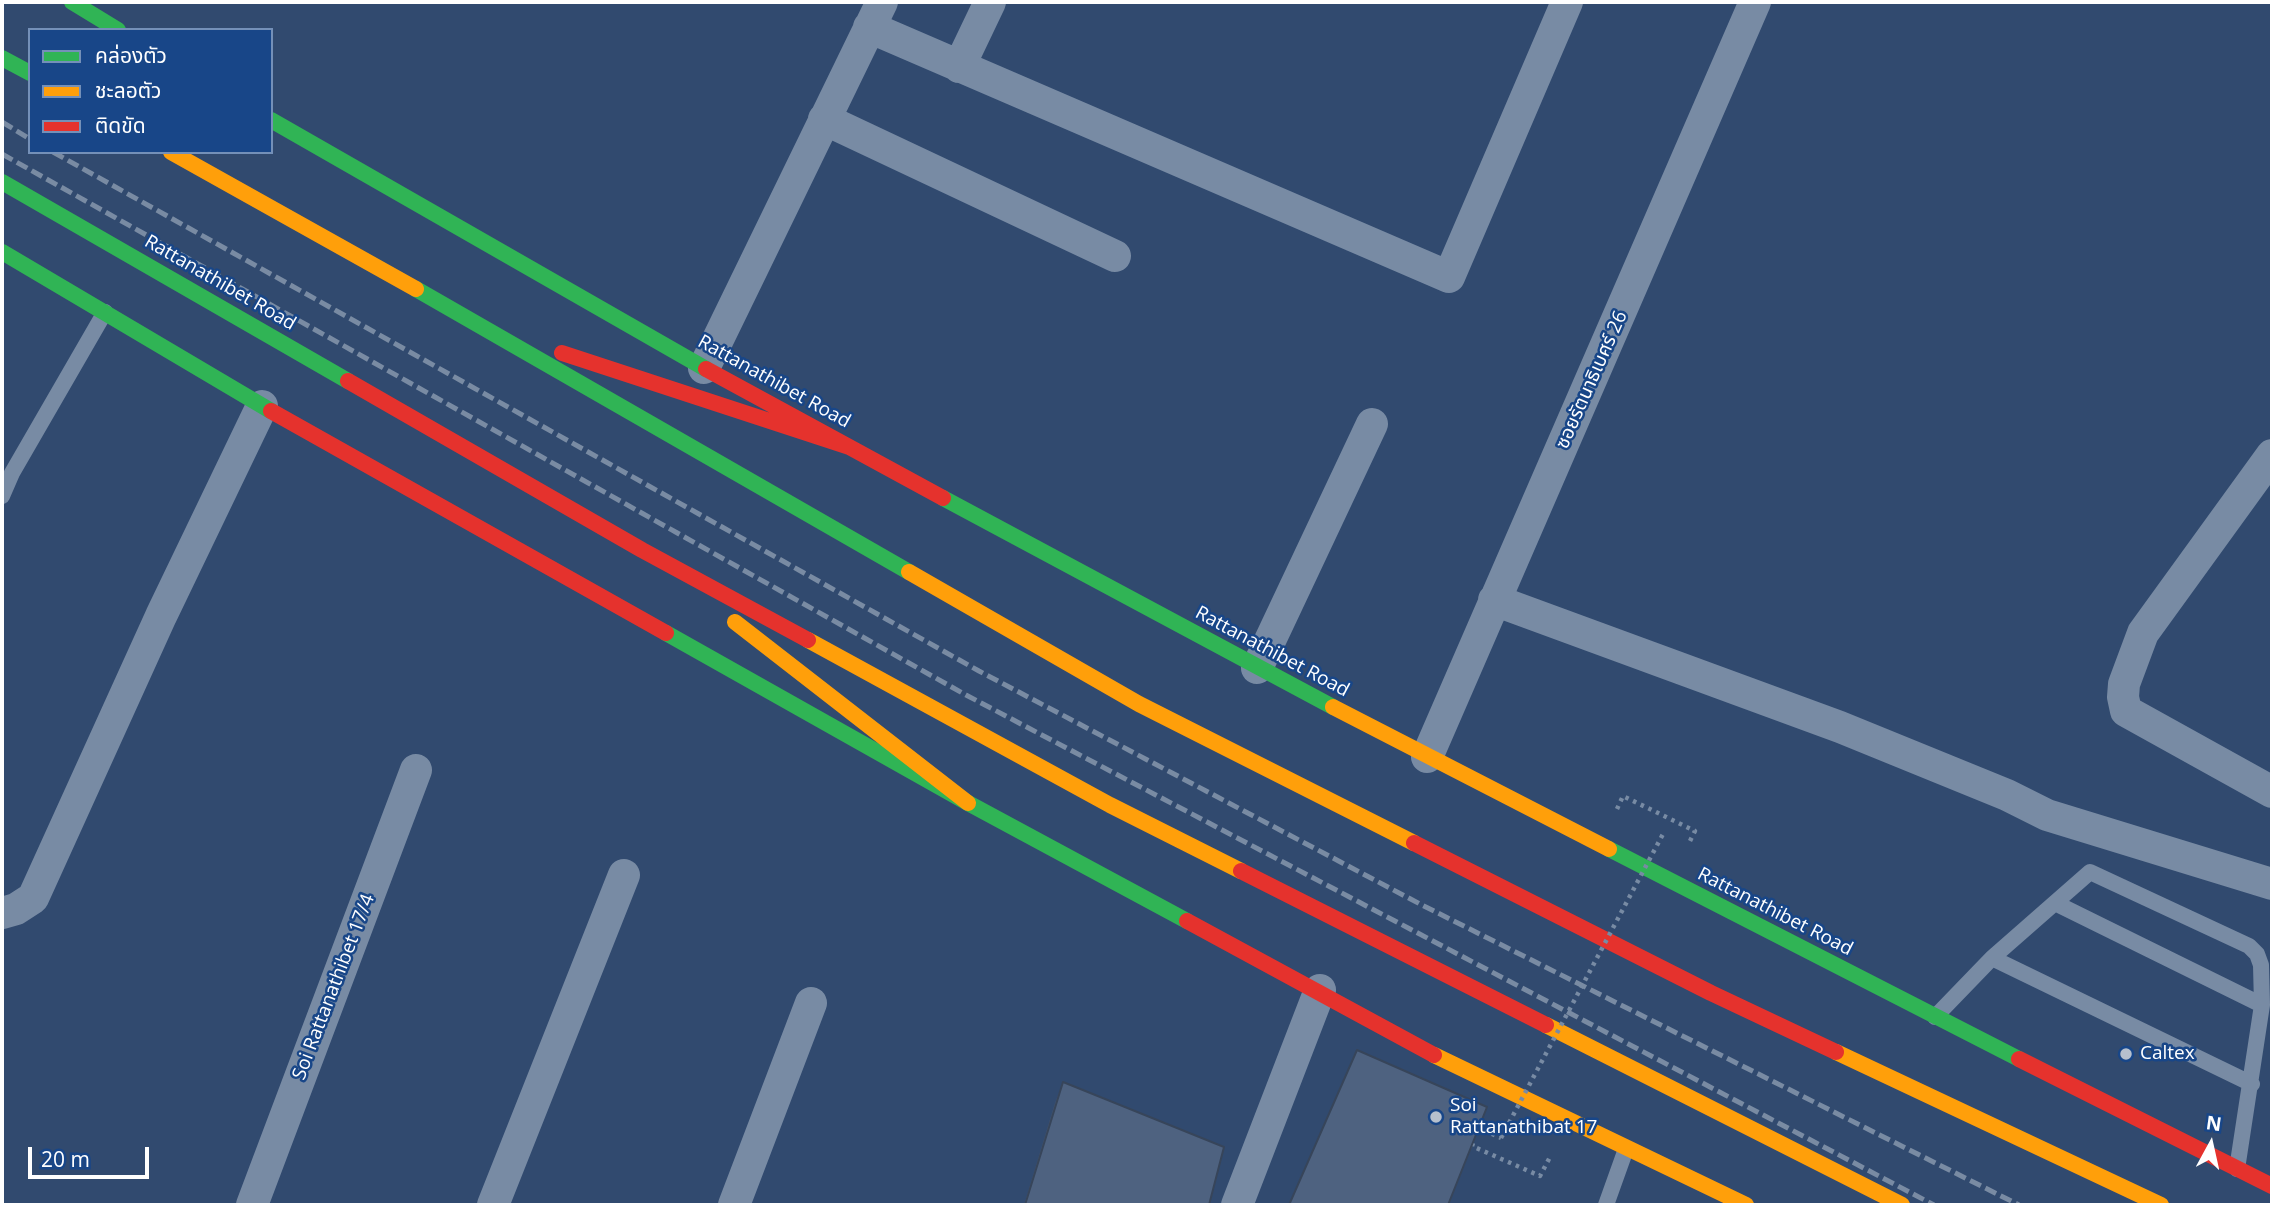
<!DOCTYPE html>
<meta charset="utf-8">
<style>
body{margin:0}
#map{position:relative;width:2274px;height:1207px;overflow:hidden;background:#314a6f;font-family:"Open Sans","Noto Sans Thai",sans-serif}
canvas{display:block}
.frame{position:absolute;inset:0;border:4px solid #fff;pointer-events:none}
.legend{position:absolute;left:28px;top:28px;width:245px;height:126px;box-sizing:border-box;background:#184688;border:2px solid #7490b8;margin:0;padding:9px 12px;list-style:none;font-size:21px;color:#fff}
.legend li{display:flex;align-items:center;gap:14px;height:35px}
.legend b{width:35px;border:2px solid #7490b8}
.north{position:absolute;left:2176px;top:1109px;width:70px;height:70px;-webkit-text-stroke:5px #184688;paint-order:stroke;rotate:8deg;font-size:19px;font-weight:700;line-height:28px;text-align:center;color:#fff}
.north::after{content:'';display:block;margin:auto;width:24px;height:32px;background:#fff;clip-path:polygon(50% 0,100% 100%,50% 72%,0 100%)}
.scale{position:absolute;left:28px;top:1147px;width:121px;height:32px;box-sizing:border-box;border:4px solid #fff;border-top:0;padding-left:9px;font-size:21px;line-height:24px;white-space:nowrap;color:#fff;-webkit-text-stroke:5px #184688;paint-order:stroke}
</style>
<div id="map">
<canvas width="2274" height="1207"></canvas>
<div class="frame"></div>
<ul class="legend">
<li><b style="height:9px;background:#30b455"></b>คล่องตัว</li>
<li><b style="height:9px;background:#ff9f0a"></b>ชะลอตัว</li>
<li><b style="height:9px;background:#e5322d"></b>ติดขัด</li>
</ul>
<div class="north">N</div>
<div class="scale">20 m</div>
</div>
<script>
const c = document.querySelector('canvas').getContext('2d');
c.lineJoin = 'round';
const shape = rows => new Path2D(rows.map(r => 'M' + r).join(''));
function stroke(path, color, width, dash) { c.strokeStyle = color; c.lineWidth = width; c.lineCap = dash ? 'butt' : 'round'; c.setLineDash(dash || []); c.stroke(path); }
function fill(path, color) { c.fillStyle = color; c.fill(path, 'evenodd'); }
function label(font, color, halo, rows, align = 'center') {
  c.font = font + ' "Open Sans","Noto Sans Thai",sans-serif'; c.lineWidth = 5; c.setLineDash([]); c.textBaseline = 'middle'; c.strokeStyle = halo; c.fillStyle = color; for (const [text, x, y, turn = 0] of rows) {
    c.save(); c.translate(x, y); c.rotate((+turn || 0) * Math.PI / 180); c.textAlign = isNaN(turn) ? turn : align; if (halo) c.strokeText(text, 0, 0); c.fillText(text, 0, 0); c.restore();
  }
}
stroke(shape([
 [1617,809,1623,796,1695,831,1688,845],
 [1478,1131,1479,1128,1501,1138],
 [1473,1143,1472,1146,1540,1176,1550,1157]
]), '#788ba4', 4.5, [3.5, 5]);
stroke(shape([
 [2,496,12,473,105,312],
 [2055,903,2262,1005],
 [1992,958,2252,1084],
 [1935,1017,1992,958,2090,872,2249,946,2257,954,2261,965,2262,1005,2237,1169],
 [1606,1205,1626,1149]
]), '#788ba4', 16);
stroke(shape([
 [869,27,1449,277,1567,2],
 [959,67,990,2],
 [824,119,1115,256],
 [704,368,882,2],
 [2272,455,2143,633,2124,684,2123,697,2126,711,2272,792],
 [1494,600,1840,727,2007,795,2047,815,2272,884],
 [1257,668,1372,424],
 [1427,757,1755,2],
 [2,913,16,909,33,898,161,616,262,406],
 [252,1205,416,770],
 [493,1205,624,875],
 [734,1205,811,1003],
 [1237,1205,1320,990]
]), '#788ba4', 32);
stroke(shape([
 [72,2,118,30],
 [2,58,30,73],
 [271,120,706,369],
 [2,182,348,381],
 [2,252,271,411],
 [416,289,909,572],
 [943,498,1333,707],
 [666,633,968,803,1187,921],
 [1609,849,2019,1059]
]), '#30b455', 16);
stroke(shape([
 [171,152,416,289],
 [909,572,1139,704,1414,843],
 [735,622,968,803],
 [808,640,1110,805,1241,871],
 [1333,707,1609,849],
 [1546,1025,1902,1205],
 [1836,1052,2161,1205],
 [1434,1055,1746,1205]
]), '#ff9f0a', 16);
stroke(shape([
 [562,353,849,447],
 [706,369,943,498],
 [348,381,642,550,808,640],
 [271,411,666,633],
 [1414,843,1711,993,1836,1052],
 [1241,871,1546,1025],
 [1187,921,1434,1055],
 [2019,1059,2272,1186]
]), '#e5322d', 16);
stroke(shape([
 [2,122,30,139],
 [53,152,979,671,1420,904,2019,1205],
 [2,154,966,695,1934,1205]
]), '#798ba3', 5, [12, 5]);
stroke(shape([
 [1501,1138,1663,834]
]), '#788ba4', 4.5, [3.5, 5]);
fill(shape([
 [1063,1082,1209,1205,1024,1205,1055,1103]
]), '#43546e');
const building = shape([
 [1357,1050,1487,1107,1448,1205,1289,1205,1357,1050],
 [1063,1082,1224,1147,1209,1205,1025,1205,1063,1082]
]);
fill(building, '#4e6280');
stroke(building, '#37455a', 2);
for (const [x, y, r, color] of [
 [2126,1054,7,"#b7c0cd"],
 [1436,1117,7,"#b7c0cd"]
]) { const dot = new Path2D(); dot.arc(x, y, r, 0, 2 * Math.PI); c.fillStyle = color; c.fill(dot); stroke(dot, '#184688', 2.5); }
label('19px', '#fff', '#184688', [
 ["Rattanathibet Road",220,283,30],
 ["ซอยรัตนาธิเบศร์ 26",1592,380,-66],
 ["Rattanathibet Road",774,382,29],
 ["Rattanathibet Road",1272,652,28],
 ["Rattanathibet Road",1775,912,27],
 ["Soi Rattanathibet 17/4",334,987,-69]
]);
label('19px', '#fff', '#184688', [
 ["Caltex",2140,1054],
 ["Soi",1450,1106],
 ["Rattanathibat 17",1450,1128]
], 'left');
</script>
